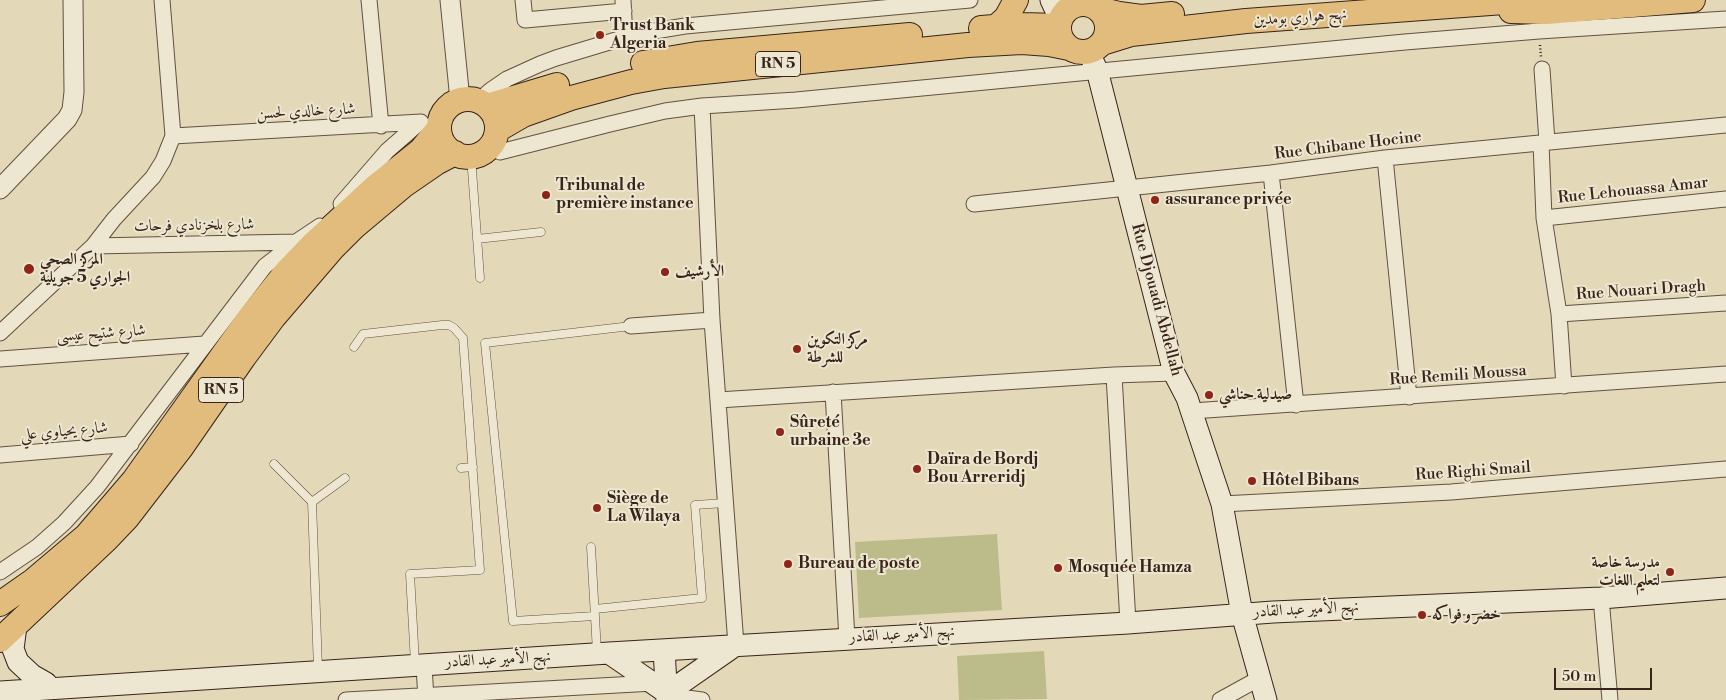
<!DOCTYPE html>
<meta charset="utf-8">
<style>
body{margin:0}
#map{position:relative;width:1726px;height:700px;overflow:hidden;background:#e3d8b7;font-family:"Libre Bodoni",serif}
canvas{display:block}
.scale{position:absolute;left:1554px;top:668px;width:98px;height:22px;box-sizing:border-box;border:2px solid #38241a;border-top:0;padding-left:6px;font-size:15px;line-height:18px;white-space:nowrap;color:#38241a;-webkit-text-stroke:4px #ede6d0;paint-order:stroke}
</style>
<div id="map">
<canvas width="1726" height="700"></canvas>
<div class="scale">50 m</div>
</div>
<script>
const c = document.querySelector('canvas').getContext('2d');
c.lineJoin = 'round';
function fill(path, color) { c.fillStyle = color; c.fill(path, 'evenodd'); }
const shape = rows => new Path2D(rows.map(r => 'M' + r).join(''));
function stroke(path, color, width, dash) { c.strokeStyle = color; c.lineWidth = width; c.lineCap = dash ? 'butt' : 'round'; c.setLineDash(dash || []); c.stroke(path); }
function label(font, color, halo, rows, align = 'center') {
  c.font = font + ' "Libre Bodoni",Amiri,serif'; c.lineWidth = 4; c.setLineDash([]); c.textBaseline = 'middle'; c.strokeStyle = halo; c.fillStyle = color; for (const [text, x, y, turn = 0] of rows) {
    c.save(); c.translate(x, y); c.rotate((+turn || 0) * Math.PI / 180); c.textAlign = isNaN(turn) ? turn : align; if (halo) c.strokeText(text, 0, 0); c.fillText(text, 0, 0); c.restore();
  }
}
fill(shape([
 [997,534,1002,610,859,618,855,542],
 [1044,651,1047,699,959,700,957,656]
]), '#bbbc89');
const service = shape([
 [471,156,480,278],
 [477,239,541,232],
 [354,347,363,334,442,325,449,325,454,328,463,338,480,570,410,574,415,663],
 [274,464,312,502,318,669],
 [461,468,473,467],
 [312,502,345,478],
 [591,547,597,652],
 [595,609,702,598,695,505,725,503],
 [595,616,513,621,485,343,631,326]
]);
const minor = shape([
 [369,0,381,126],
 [523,0,525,20,624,11],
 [623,0,625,38],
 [1542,69,1547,142],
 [478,101,491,90,507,79,540,64,556,58,636,34,685,26,970,0],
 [702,106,712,320,736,645],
 [173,136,421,122],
 [1541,143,1544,218,1559,314,1564,386],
 [491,146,500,152,610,124,665,111,702,106,796,100,1405,42,1539,31,1726,19],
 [1385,158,1409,397],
 [1271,173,1296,405],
 [341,204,387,151,419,123],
 [974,204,1271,173,1385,158,1726,125],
 [1544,218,1726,199],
 [93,246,296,242],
 [1559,314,1726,303],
 [631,326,712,320],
 [0,333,93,246,114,219,153,177,163,161,173,136,162,0],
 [0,359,204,344],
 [1114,375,1128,623],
 [833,392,847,639],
 [718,400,1114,375,1174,373],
 [1192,411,1726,374],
 [0,455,131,444],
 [1222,504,1451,492,1726,469],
 [0,572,37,547,64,523,97,487,265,266,296,242,320,226],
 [1601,598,1610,700],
 [424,665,426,700],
 [667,698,687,698,702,700],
 [346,700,654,683],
 [1220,700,1260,678]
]);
const tertiary = shape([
 [450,0,460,100],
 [0,189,67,119,72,110,74,92,73,0]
]);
const secondary = shape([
 [1051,0,1060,19],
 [1077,0,1079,4],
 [1088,51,1097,70,1174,373,1187,398,1222,504,1242,614,1266,700],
 [16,626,13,649,18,662,32,675,46,683],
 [664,650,667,700],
 [609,653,667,693,736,645],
 [0,692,609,653,1128,623,1273,612,1601,598,1726,588]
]);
const primary = shape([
 '1059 28a24 24 0 1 1 48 0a24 24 0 1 1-48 0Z',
 [1099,9,1119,14,1141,17,1172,14],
 [1511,11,1546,12,1693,0],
 [996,27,1006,18,1016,0],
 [981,28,1022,25,1059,26],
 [1102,43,1131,34,1246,21,1531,0],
 [643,63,697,54,910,35],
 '439 128a29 29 0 1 1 58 0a29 29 0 1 1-58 0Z',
 [487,106,557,85],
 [497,130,523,115,571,98,631,82,664,76,968,45,1022,42,1049,44,1069,48],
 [0,604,34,580,86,536,134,480,250,317,287,271,313,244,375,187,421,150,439,128],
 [0,640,107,539,127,518,181,448,244,357,273,318,333,248,354,227,404,185,436,163,455,153]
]);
stroke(service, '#635141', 9);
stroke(minor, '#635141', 17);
stroke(tertiary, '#635141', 21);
stroke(secondary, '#38241a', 23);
stroke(primary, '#38241a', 26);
stroke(shape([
 [1540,45,1541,57]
]), '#38241a', 2.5, [1, 2.5]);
stroke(service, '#ede6d0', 8);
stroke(minor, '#ede6d0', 15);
stroke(tertiary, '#ede6d0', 19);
stroke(secondary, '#ede6d0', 21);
stroke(primary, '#e2bc7c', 24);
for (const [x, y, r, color] of [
 [600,35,5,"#8f2418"],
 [546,195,5,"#8f2418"],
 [1155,200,5,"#8f2418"],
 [29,269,6,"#8f2418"],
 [665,272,5,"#8f2418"],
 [797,349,5,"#8f2418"],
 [1209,395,5,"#8f2418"],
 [780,432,5,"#8f2418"],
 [917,469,5,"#8f2418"],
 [1252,481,5,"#8f2418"],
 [597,508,5,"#8f2418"],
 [788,564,5,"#8f2418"],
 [1058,568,5,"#8f2418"],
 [1670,572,5,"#8f2418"],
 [1422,615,5,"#8f2418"]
]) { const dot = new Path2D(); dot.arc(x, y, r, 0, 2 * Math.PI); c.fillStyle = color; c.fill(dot); stroke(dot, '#ede6d0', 2); }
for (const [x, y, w] of [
 [778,64,45],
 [221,390,45]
]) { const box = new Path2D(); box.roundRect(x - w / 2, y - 12.5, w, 25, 4); c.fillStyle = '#ede6d0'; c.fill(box); stroke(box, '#38241a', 1); }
label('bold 15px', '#38241a', null, [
 ["RN 5",778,64],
 ["RN 5",221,390]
]);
label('16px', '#38241a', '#ede6d0', [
 ["نهج هواري بومدين",1300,18,-4],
 ["شارع خالدي لحسن",306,112,-3],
 ["Rue Chibane Hocine",1348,146,-7],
 ["Rue Lehouassa Amar",1633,191,-6],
 ["شارع بلخزنادي فرحات",194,226,-1],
 ["Rue Nouari Dragh",1641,291,-4],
 ["Rue Djouadi Abdellah",1156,300,75],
 ["شارع شتيح عيسى",101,334,-4],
 ["Rue Remili Moussa",1458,376,-4],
 ["شارع يحياوي علي",64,432,-5],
 ["Rue Righi Smail",1473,472,-4],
 ["نهج الأمير عبد القادر",1306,610,-3],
 ["نهج الأمير عبد القادر",902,635,-3],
 ["نهج الأمير عبد القادر",498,660,-3]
]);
label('bold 16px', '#38241a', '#ede6d0', [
 ["Trust Bank",610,26],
 ["Algeria",610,44],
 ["Tribunal de",556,186],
 ["première instance",556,204],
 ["assurance privée",1165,200],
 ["المركز الصحي",40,260],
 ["الجواري 5 جويلية",40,278],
 ["الأرشيف",675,272],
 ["مركز التكوين",807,340],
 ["للشرطة",807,358],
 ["صيدلية حناشي",1219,395],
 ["Sûreté",790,423],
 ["urbaine 3e",790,441],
 ["Daïra de Bordj",927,460],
 ["Bou Arreridj",927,478],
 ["Hôtel Bibans",1262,481],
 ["Siège de",607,499],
 ["La Wilaya",607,517],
 ["مدرسة خاصة",1660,563,"right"],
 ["لتعليم اللغات",1660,581,"right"],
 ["Bureau de poste",798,564],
 ["Mosquée Hamza",1068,568],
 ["خضر و فواكه",1432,615]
], 'left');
</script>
